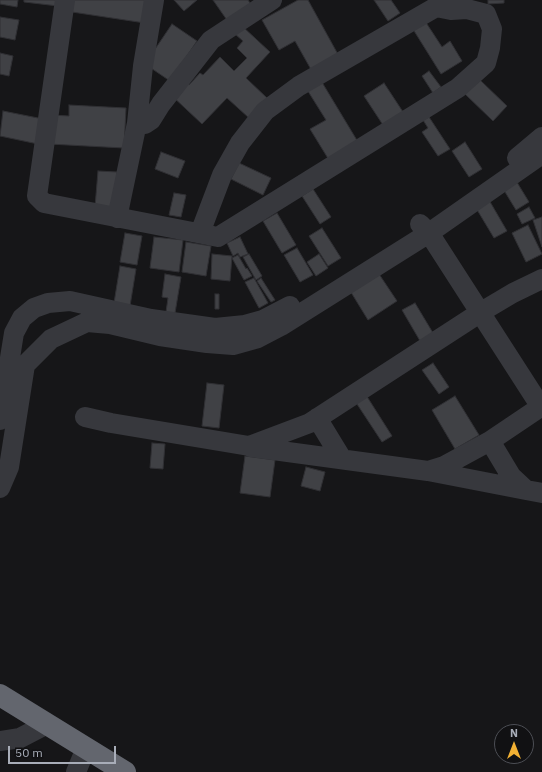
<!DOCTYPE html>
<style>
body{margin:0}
#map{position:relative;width:542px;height:772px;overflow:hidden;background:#161618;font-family:"IBM Plex Sans",sans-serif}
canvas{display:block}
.north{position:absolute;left:494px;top:724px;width:40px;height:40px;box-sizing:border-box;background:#111113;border:1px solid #4d4f55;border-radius:50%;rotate:0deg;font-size:11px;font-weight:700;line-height:16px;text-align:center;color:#a8adb8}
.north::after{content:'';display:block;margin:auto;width:14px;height:18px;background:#f2b134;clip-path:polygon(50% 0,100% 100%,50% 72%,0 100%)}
.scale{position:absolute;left:8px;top:746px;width:108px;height:18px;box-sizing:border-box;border:2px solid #a8adb8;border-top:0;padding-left:5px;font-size:12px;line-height:14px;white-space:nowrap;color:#a8adb8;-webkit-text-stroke:3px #111113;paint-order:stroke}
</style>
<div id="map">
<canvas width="542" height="772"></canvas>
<div class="north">N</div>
<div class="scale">50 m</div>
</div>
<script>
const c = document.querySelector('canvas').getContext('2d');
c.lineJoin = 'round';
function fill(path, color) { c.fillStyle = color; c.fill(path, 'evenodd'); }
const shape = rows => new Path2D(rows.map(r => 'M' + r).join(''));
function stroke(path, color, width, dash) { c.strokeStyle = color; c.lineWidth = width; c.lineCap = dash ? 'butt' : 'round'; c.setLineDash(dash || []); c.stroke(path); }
const building = shape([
 [0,0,18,0,17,7,0,4,0,0],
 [24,0,58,0,58,6,24,2,24,0],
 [74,0,148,0,145,23,72,12,74,0],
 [174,0,197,0,184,11,174,0],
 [213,0,248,0,252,6,229,23,213,0],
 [298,0,308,0,340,58,313,73,295,41,279,50,262,20,298,0],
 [374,0,391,0,400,13,388,21,374,0],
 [488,0,504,0,504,3,488,4,488,0],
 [0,17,19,20,15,40,0,37,0,17],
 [423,18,442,47,450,41,462,61,441,74,411,26,423,18],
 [172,24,197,41,170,81,145,64,172,24],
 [242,26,270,52,246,78,267,98,249,118,227,98,202,124,170,94,183,80,189,85,200,73,203,75,220,57,234,71,247,58,237,48,243,41,235,34,242,26],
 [0,53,13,56,9,76,0,74,0,53],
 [429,71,441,87,433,93,422,76,429,71],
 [320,79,358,142,329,160,310,129,326,120,306,88,320,79],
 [480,80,507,106,493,121,465,94,480,80],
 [384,83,405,115,385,128,364,96,384,83],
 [69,105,126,108,124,148,49,144,51,115,69,116,69,105],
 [3,111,43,119,38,144,0,136,3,111],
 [429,117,450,149,438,156,422,132,428,128,423,120,429,117],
 [465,142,482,169,469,177,452,151,465,142],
 [161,152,185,161,178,178,155,169,161,152],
 [239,163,271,178,263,195,231,179,239,163],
 [98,171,117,172,114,208,95,207,98,171],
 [515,179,529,202,516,210,502,187,515,179],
 [313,189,331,217,320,224,302,196,313,189],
 [174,193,186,195,181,217,169,215,174,193],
 [489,200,507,231,494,238,476,208,489,200],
 [529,207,535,218,522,224,517,214,529,207],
 [277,213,296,245,282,253,263,221,277,213],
 [542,217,542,247,533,220,542,217],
 [528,225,542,254,526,262,512,233,528,225],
 [322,228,341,258,328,266,309,236,322,228],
 [125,233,142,236,137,265,120,262,125,233],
 [154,237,183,240,179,272,150,268,154,237],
 [240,237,248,254,240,257,238,253,233,256,227,243,240,237],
 [186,242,211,246,206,276,182,272,186,242],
 [297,248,313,275,300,282,284,255,297,248],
 [212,254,232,256,230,281,211,279,212,254],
 [249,254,262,276,256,280,243,257,249,254],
 [319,254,328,268,316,276,307,262,319,254],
 [238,255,246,269,247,268,252,276,244,280,232,258,238,255],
 [120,266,136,269,130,306,114,303,120,266],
 [377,271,397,301,368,320,349,289,377,271],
 [165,274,181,277,175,313,166,312,168,298,162,297,165,274],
 [254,278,268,303,259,308,245,282,254,278],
 [261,278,275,300,271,302,257,281,261,278],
 [215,294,219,294,219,309,215,309,215,294],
 [415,303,436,338,423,346,402,310,415,303],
 [433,363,449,387,439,394,422,370,433,363],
 [207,383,224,385,219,428,202,426,207,383],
 [366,395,392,436,382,442,355,401,366,395],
 [455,396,479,435,455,449,432,410,455,396],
 [152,443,165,444,163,469,150,468,152,443],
 [245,456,275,460,270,497,240,493,245,456],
 [306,467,325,472,320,491,301,486,306,467]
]);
fill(building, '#404145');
stroke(building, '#303034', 1);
stroke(shape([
 [65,0,37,196,44,203,218,237,458,88,486,63,490,48,492,29,486,14,467,9,451,10,436,7,299,86,265,111,240,143,222,175,200,233],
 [137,123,145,124,151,120,161,104,211,40,272,0],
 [517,158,542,137],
 [117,218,137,123,143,66,154,0],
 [420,224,429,233,541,407],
 [85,417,111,423,249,446,310,423,481,312,513,293,542,279],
 [317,418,342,459],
 [0,420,14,333,22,318,34,308,48,303,70,301,151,319,215,328,245,325,263,320,290,306],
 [490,441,511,476,526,490,542,493],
 [251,447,428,471,444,466,490,441,542,406],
 [428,471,526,490],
 [0,488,9,467,25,365,51,339,87,322,110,324,160,336,207,343,233,345,258,338,281,326,429,233,542,154],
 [0,741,20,738,47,724],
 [76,772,86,748]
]), '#37383d', 20);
stroke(shape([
 [0,695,125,772]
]), '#63666e', 22);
</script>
